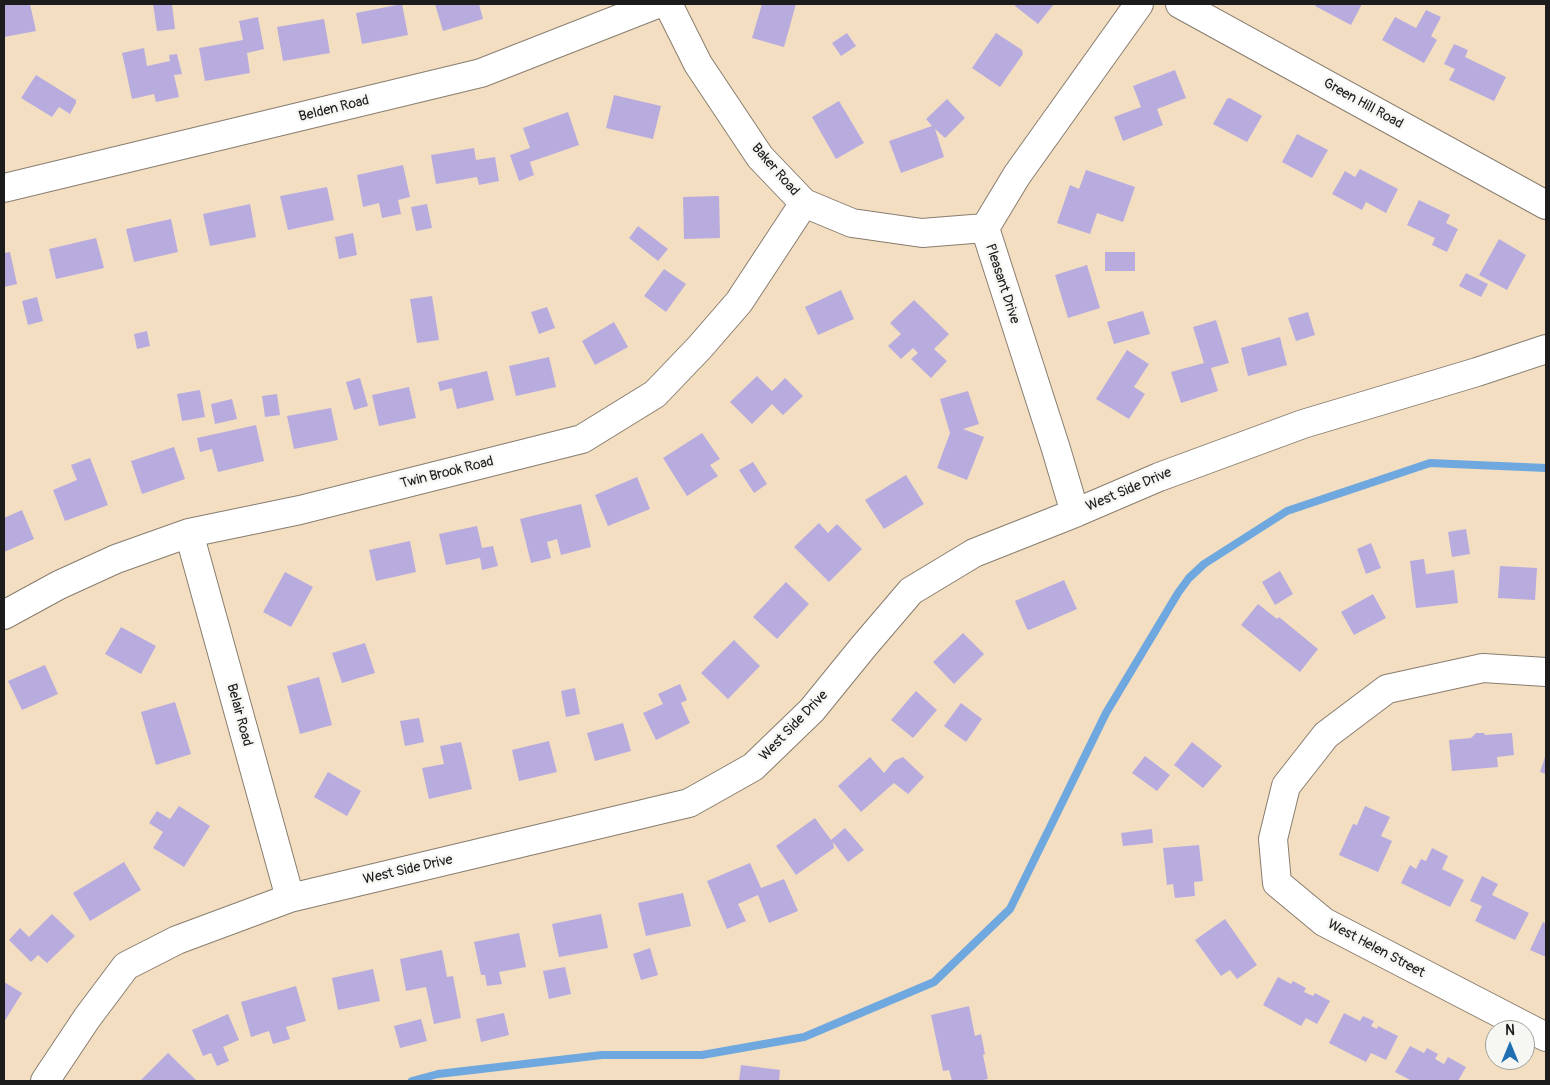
<!DOCTYPE html>
<style>
body{margin:0}
#map{position:relative;width:1550px;height:1085px;overflow:hidden;background:#f3dec2;font-family:Pangolin,sans-serif}
canvas{display:block}
.frame{position:absolute;inset:0;border:5px solid #1c1c1c;pointer-events:none}
.north{position:absolute;left:1485px;top:1020px;width:50px;height:50px;box-sizing:border-box;background:#f6f6f2;border:1px solid #9f9f9c;border-radius:50%;rotate:0deg;font-size:14px;font-weight:700;line-height:20px;text-align:center;color:#1c1c1c}
.north::after{content:'';display:block;margin:auto;width:18px;height:22px;background:#1f6fb2;clip-path:polygon(50% 0,100% 100%,50% 72%,0 100%)}
</style>
<div id="map">
<canvas width="1550" height="1085"></canvas>
<div class="frame"></div>
<div class="north">N</div>
</div>
<script>
const c = document.querySelector('canvas').getContext('2d');
c.lineJoin = 'round';
const shape = rows => new Path2D(rows.map(r => 'M' + r).join(''));
function stroke(path, color, width, dash) { c.strokeStyle = color; c.lineWidth = width; c.lineCap = dash ? 'butt' : 'round'; c.setLineDash(dash || []); c.stroke(path); }
function fill(path, color) { c.fillStyle = color; c.fill(path, 'evenodd'); }
function label(font, color, halo, rows, align = 'center') {
  c.font = font + ' Pangolin,sans-serif'; c.lineWidth = 5; c.setLineDash([]); c.textBaseline = 'middle'; c.strokeStyle = halo; c.fillStyle = color; for (const [text, x, y, turn = 0] of rows) {
    c.save(); c.translate(x, y); c.rotate((+turn || 0) * Math.PI / 180); c.textAlign = isNaN(turn) ? turn : align; if (halo) c.strokeText(text, 0, 0); c.fillText(text, 0, 0); c.restore();
  }
}
stroke(shape([
 [412,1081,438,1074,602,1055,702,1055,804,1037,934,982,1010,909,1106,713,1178,593,1189,578,1204,564,1287,511,1430,463,1546,468]
]), '#6fa8de', 8);
fill(shape([
 [4,4,30,4,36,31,4,37],
 [153,4,172,4,175,29,157,31],
 [402,4,408,35,362,44,356,13],
 [435,4,479,4,483,19,443,31],
 [762,4,796,4,784,47,752,38],
 [1016,4,1054,4,1038,24,1015,6],
 [1316,4,1362,4,1351,25,1315,6],
 [1426,10,1441,17,1431,36,1437,40,1424,63,1382,40,1395,17,1416,28],
 [258,17,264,49,247,53,250,73,205,81,199,48,243,40,239,21],
 [324,19,330,53,283,61,277,27],
 [847,33,856,46,841,56,832,43],
 [996,33,1022,50,1023,54,1000,87,972,68],
 [1454,44,1468,50,1465,57,1506,77,1494,101,1449,80,1455,69,1444,64],
 [144,48,147,66,170,61,169,55,177,54,182,74,174,75,179,97,156,102,154,94,132,99,122,53],
 [1175,70,1186,98,1157,109,1163,125,1123,141,1114,117,1141,107,1133,86],
 [36,75,76,100,76,103,70,114,59,107,52,117,21,98],
 [614,95,661,106,653,139,606,128],
 [1230,98,1262,116,1247,142,1213,124,1227,99],
 [947,99,965,118,945,138,935,129,944,157,901,173,889,141,932,126,926,119],
 [839,101,864,143,836,159,812,117],
 [568,112,579,145,530,162,534,175,519,181,510,155,530,148,523,128],
 [1297,134,1328,150,1312,178,1282,162],
 [474,148,476,160,495,157,499,181,479,185,477,177,436,184,431,155],
 [403,165,410,197,398,200,401,214,382,218,379,203,363,207,357,175],
 [1360,169,1398,189,1386,213,1366,202,1362,210,1332,194,1345,171,1355,177],
 [1086,170,1135,187,1123,222,1097,213,1090,234,1057,223,1070,185,1079,189],
 [327,187,334,220,288,230,280,196],
 [719,196,720,238,684,239,683,197],
 [1419,200,1450,215,1446,223,1458,229,1447,252,1432,245,1435,238,1407,225],
 [250,204,256,237,210,246,203,214],
 [427,204,432,228,416,231,411,207],
 [171,219,178,252,134,262,126,229],
 [638,226,668,249,658,261,629,238],
 [353,233,357,255,339,259,335,237],
 [96,238,104,268,56,279,49,249],
 [1499,239,1526,255,1507,290,1479,275],
 [10,252,17,284,4,287,4,253],
 [1105,252,1135,252,1135,271,1105,271],
 [1087,265,1100,308,1068,318,1055,275],
 [664,269,686,284,666,312,644,296],
 [1466,273,1488,284,1481,297,1459,286],
 [841,290,854,319,818,335,805,307],
 [432,296,439,340,417,343,410,299],
 [37,297,43,321,28,325,22,301],
 [914,300,949,334,934,349,947,361,931,378,911,359,918,353,913,348,901,359,888,346,901,334,890,323],
 [547,307,555,328,539,334,531,312],
 [1143,311,1150,334,1114,344,1107,322],
 [1308,312,1315,335,1296,341,1288,318],
 [1216,320,1229,363,1211,368,1218,391,1181,403,1171,372,1204,363,1193,327],
 [614,322,628,347,595,365,582,341],
 [147,331,150,346,137,349,134,334],
 [1280,337,1287,365,1248,376,1241,348],
 [1127,350,1149,364,1134,387,1145,394,1129,419,1096,399],
 [549,357,556,387,516,396,509,366],
 [487,371,494,400,457,409,452,388,440,391,438,382],
 [757,376,772,391,785,378,803,396,783,415,772,404,752,424,730,402],
 [360,378,368,406,354,410,346,382],
 [409,387,416,418,379,426,372,395],
 [200,390,205,417,182,421,177,394],
 [968,391,979,424,963,429,984,437,967,480,937,468,950,433,940,399],
 [277,394,280,415,265,417,262,396],
 [232,399,237,419,215,424,211,404],
 [331,408,338,440,294,449,287,416],
 [256,425,264,461,218,472,212,449,200,452,197,438],
 [702,433,720,459,710,465,718,476,687,496,663,458],
 [174,447,185,479,142,494,131,461],
 [90,458,108,505,65,521,53,490,77,480,71,465],
 [753,462,767,484,754,493,739,470],
 [906,475,924,504,884,529,865,500],
 [637,477,650,509,608,526,595,495],
 [581,504,591,547,561,555,557,539,547,542,551,558,531,563,520,519],
 [22,510,34,539,4,552,4,518],
 [819,523,828,533,837,524,862,549,829,582,794,547],
 [477,526,482,548,493,546,498,566,482,570,480,558,446,565,439,534],
 [1466,529,1470,554,1452,557,1448,532],
 [410,541,416,572,376,581,369,550],
 [1371,543,1381,568,1366,574,1357,549],
 [1424,559,1426,574,1454,570,1458,603,1416,608,1410,561],
 [1500,566,1537,568,1535,600,1498,598],
 [1280,571,1293,594,1275,605,1262,582],
 [285,572,313,587,291,627,263,612],
 [1064,580,1077,609,1029,630,1027,629,1015,601],
 [786,582,809,604,777,639,753,617],
 [1373,594,1386,618,1354,635,1341,612],
 [1258,604,1277,619,1279,617,1318,649,1300,672,1241,625],
 [121,627,156,646,141,674,105,654],
 [963,633,984,654,954,684,933,662],
 [734,640,760,666,728,699,701,673],
 [365,643,375,673,342,683,332,653],
 [45,665,58,694,22,710,8,681],
 [319,677,332,725,300,734,287,686],
 [680,684,687,700,681,703,690,723,656,740,643,713,663,704,658,694],
 [575,688,580,714,566,717,561,691],
 [916,691,937,710,913,738,891,720],
 [175,702,191,754,156,765,141,712],
 [961,703,982,719,966,742,944,726],
 [419,718,424,742,405,746,400,721],
 [623,723,631,751,595,761,587,733],
 [1476,733,1484,733,1485,735,1512,733,1514,755,1497,757,1498,767,1452,771,1449,740,1471,738],
 [549,741,557,772,519,781,512,750],
 [461,742,472,789,429,799,422,768,444,764,440,746],
 [1192,742,1222,766,1203,788,1174,765],
 [1546,754,1546,774,1540,772],
 [1145,756,1170,775,1157,791,1132,773],
 [870,757,884,773,894,761,903,757,924,777,908,794,894,783,861,812,838,786],
 [328,772,361,791,347,816,314,797],
 [179,806,210,826,184,867,153,848,163,832,149,823,157,811,170,819],
 [1365,806,1390,817,1381,836,1392,841,1378,872,1339,855,1353,824,1357,825],
 [815,818,831,840,845,828,864,850,848,862,833,842,834,848,796,875,776,846],
 [1152,829,1153,843,1123,846,1121,833],
 [1199,845,1203,881,1194,882,1195,896,1175,898,1173,884,1167,885,1163,848],
 [1432,848,1448,856,1442,869,1464,880,1450,907,1401,883,1410,865,1416,869,1421,859,1426,861],
 [124,862,141,890,90,921,73,893],
 [750,863,761,888,784,879,798,911,769,923,758,895,738,904,746,921,727,929,707,881],
 [1482,876,1498,884,1492,895,1529,913,1515,940,1475,921,1482,906,1470,901],
 [683,893,691,926,646,936,638,903],
 [52,914,75,936,47,963,38,955,31,962,9,940,20,928,29,937],
 [601,914,608,948,559,957,552,924],
 [1225,919,1257,965,1237,979,1230,970,1221,976,1195,940],
 [1543,922,1546,924,1546,957,1530,950],
 [519,933,526,967,499,972,502,984,487,986,485,975,481,975,474,942],
 [650,948,658,975,641,980,633,954],
 [442,950,447,977,453,976,461,1018,434,1024,426,987,406,991,400,959],
 [565,967,571,994,549,999,543,971],
 [373,969,380,1001,338,1010,332,978],
 [1278,977,1291,984,1293,981,1306,988,1304,992,1313,996,1315,993,1330,1001,1317,1024,1306,1018,1301,1026,1263,1005],
 [4,982,22,993,4,1022],
 [296,986,306,1021,286,1027,290,1039,273,1044,269,1031,251,1037,241,1002],
 [969,1006,975,1036,981,1034,985,1054,983,1055,988,1079,979,1081,952,1081,949,1070,943,1071,931,1015],
 [504,1013,509,1035,481,1042,476,1019],
 [1344,1013,1360,1021,1363,1016,1374,1021,1371,1026,1377,1029,1378,1026,1398,1036,1386,1060,1371,1053,1366,1062,1329,1043],
 [228,1014,239,1040,223,1047,229,1061,217,1066,211,1053,203,1056,192,1030],
 [421,1019,427,1041,400,1048,394,1026],
 [1410,1046,1424,1053,1427,1048,1438,1054,1435,1059,1444,1064,1448,1057,1466,1067,1458,1081,1412,1081,1395,1072],
 [168,1053,197,1081,140,1081],
 [741,1065,780,1070,779,1081,739,1081]
]), '#b8acdf');
const minor = shape([
 [668,4,698,64,760,157,804,203,852,223,922,233,985,228],
 [1180,4,1546,205],
 [4,188,481,73,657,4],
 [1075,513,1056,449,985,228,1017,175,1139,4],
 [189,533,290,898],
 [4,615,59,585,116,559,189,533,300,510,582,439,655,394,700,347,739,302,804,203],
 [1546,672,1483,668,1387,689,1326,735,1286,786,1273,839,1277,883,1324,922,1546,1037],
 [45,1081,87,1018,126,966,177,940,290,898,689,803,753,767,812,710,864,646,911,591,974,553,1075,513,1159,477,1303,424,1477,372,1546,349]
]);
stroke(minor, '#887d6f', 30);
stroke(minor, '#fff', 28);
label('14px', '#1c1c1c', '#f6f6f2', [
 ["Green Hill Road",1363,104,29],
 ["Belden Road",334,109,-14],
 ["Baker Road",775,170,49],
 ["Pleasant Drive",1002,284,72],
 ["Twin Brook Road",447,473,-14],
 ["West Side Drive",1129,490,-23],
 ["Belair Road",239,715,75],
 ["West Side Drive",794,726,-46],
 ["West Side Drive",408,870,-13],
 ["West Helen Street",1376,949,28]
]);
</script>
